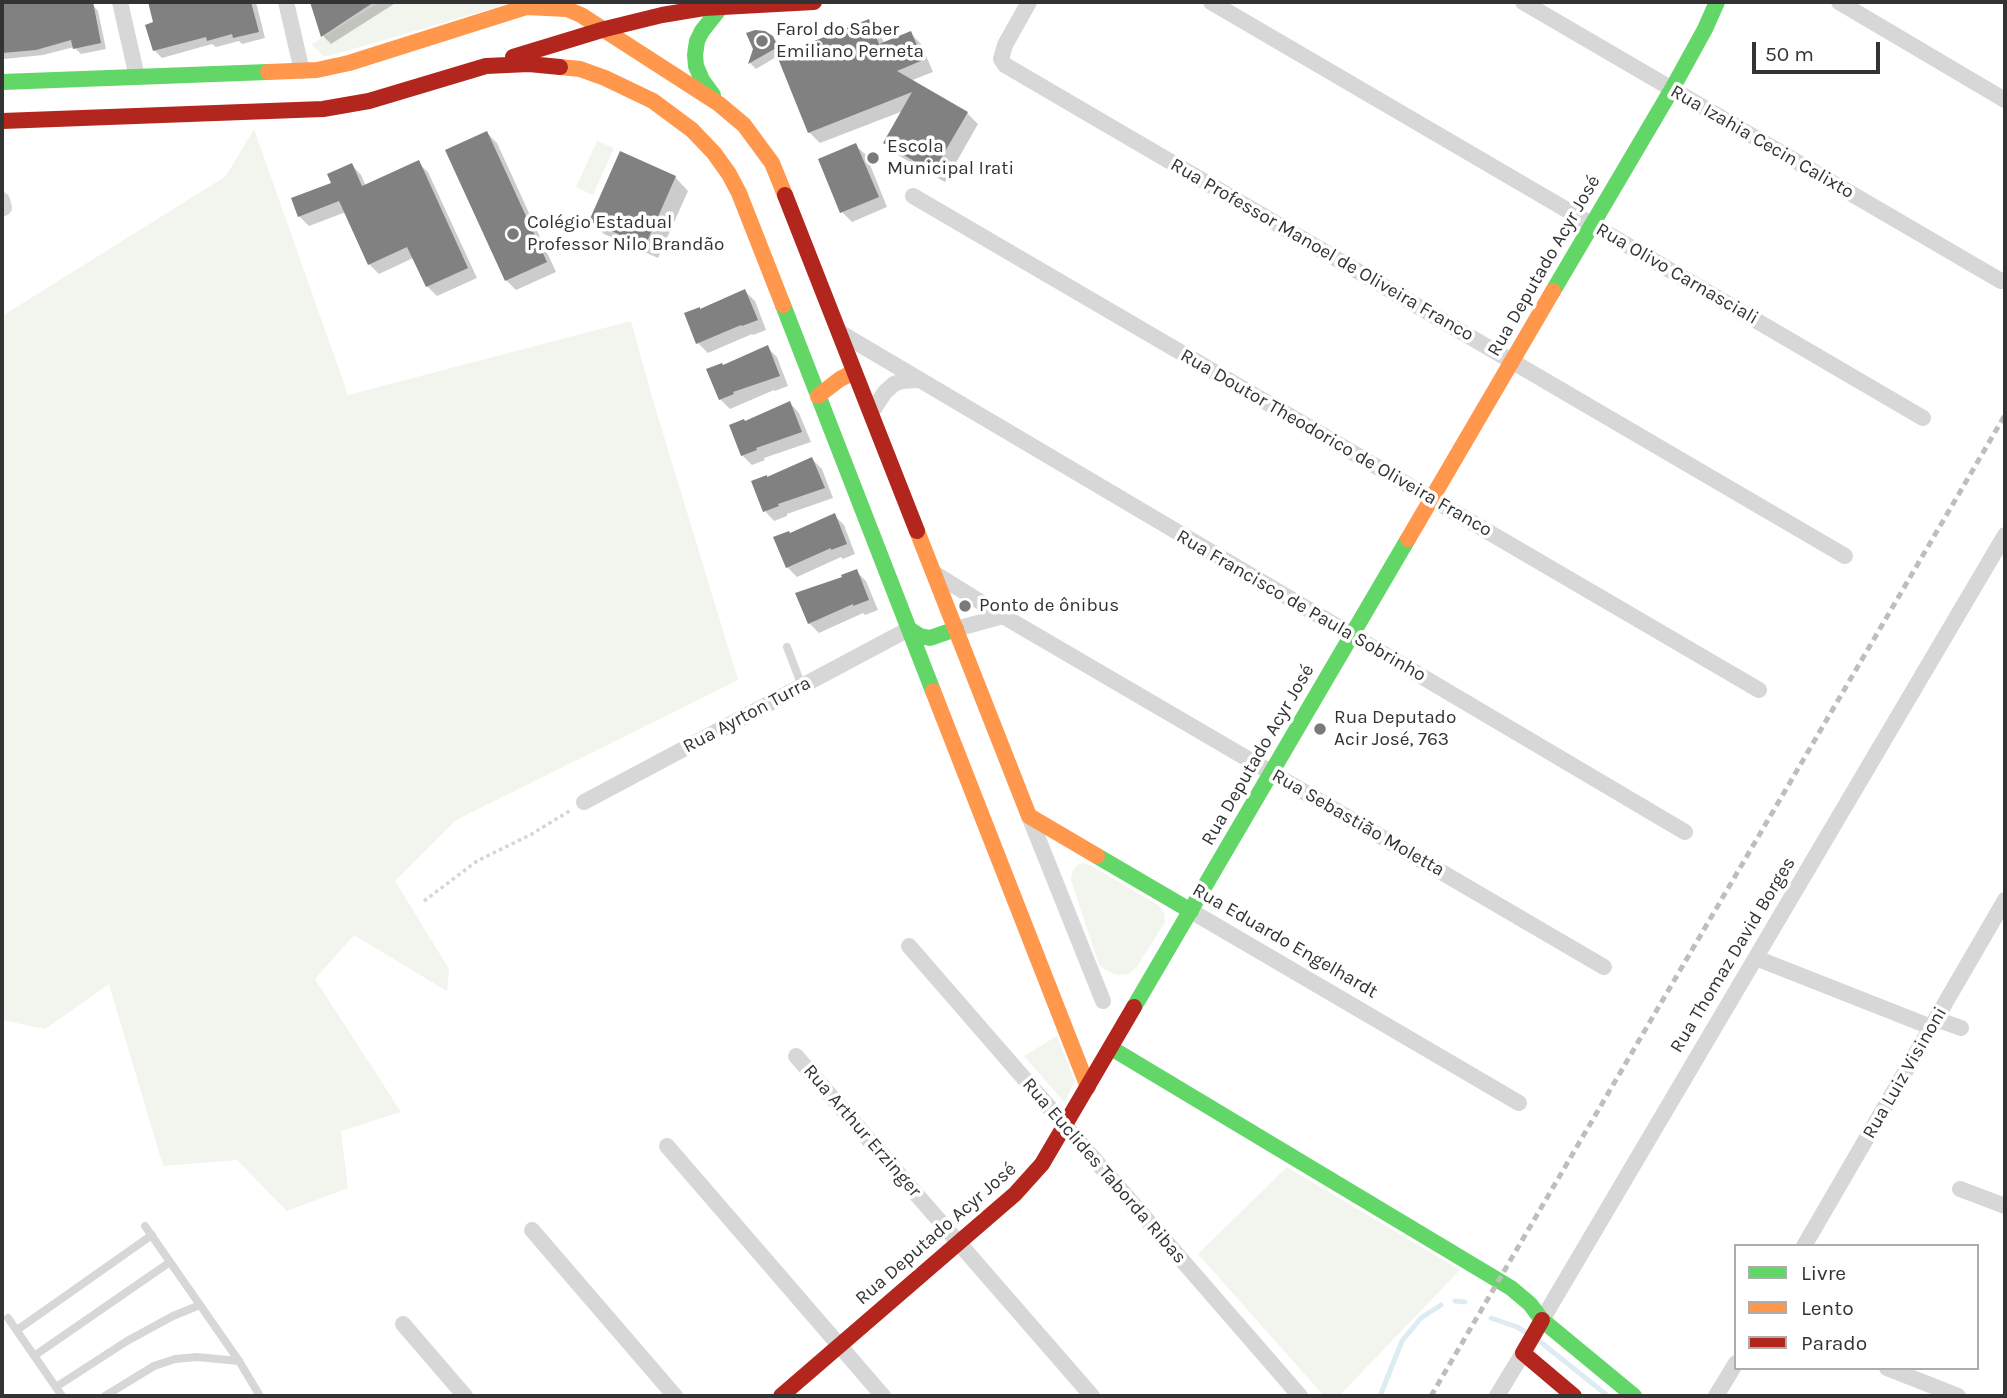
<!DOCTYPE html>
<meta charset="utf-8">
<style>
body{margin:0}
#map{position:relative;width:2007px;height:1398px;overflow:hidden;background:#fff;font-family:Karla,sans-serif}
canvas{display:block}
.frame{position:absolute;inset:0;border:4px solid #333;pointer-events:none}
.legend{position:absolute;left:1734px;top:1244px;width:245px;height:126px;box-sizing:border-box;background:#fff;border:2px solid #adadad;margin:0;padding:9px 12px;list-style:none;font-size:21px;color:#333}
.legend li{display:flex;align-items:center;gap:14px;height:35px}
.legend b{width:35px;border:2px solid #adadad}
.scale{position:absolute;left:1752px;top:42px;width:128px;height:32px;box-sizing:border-box;border:4px solid #333;border-top:0;padding-left:9px;font-size:21px;line-height:24px;white-space:nowrap;color:#333;-webkit-text-stroke:5px #fff;paint-order:stroke}
</style>
<div id="map">
<canvas width="2007" height="1398"></canvas>
<div class="frame"></div>
<ul class="legend">
<li><b style="height:9px;background:#63d668"></b>Livre</li>
<li><b style="height:9px;background:#ff974d"></b>Lento</li>
<li><b style="height:9px;background:#b3261e"></b>Parado</li>
</ul>
<div class="scale">50 m</div>
</div>
<script>
const c = document.querySelector('canvas').getContext('2d');
c.lineJoin = 'round';
function fill(path, color) { c.fillStyle = color; c.fill(path, 'evenodd'); }
const shape = rows => new Path2D(rows.map(r => 'M' + r).join(''));
function stroke(path, color, width, dash) { c.strokeStyle = color; c.lineWidth = width; c.lineCap = dash ? 'butt' : 'round'; c.setLineDash(dash || []); c.stroke(path); }
function label(font, color, halo, rows, align = 'center') {
  c.font = font + ' Karla,sans-serif'; c.lineWidth = 7; c.setLineDash([]); c.textBaseline = 'middle'; c.strokeStyle = halo; c.fillStyle = color; for (const [text, x, y, turn = 0] of rows) {
    c.save(); c.translate(x, y); c.rotate((+turn || 0) * Math.PI / 180); c.textAlign = isNaN(turn) ? turn : align; if (halo) c.strokeText(text, 0, 0); c.fillText(text, 0, 0); c.restore();
  }
}
fill(shape([
 [380,2,514,2,329,56,323,56,314,47,312,44],
 [254,129,348,395,631,321,652,397,738,680,456,820,395,881,449,969,447,991,354,935,315,979,401,1112,341,1131,348,1188,287,1211,237,1160,163,1166,109,984,45,1029,2,1020,2,316,226,176],
 [597,141,614,148,593,195,576,187],
 [1083,863,1090,865,1160,906,1164,913,1165,922,1136,968,1128,974,1117,975,1107,971,1099,965,1071,880,1072,872,1077,865],
 [1057,1036,1075,1082,1064,1102,1024,1056],
 [1287,1167,1460,1270,1339,1396,1324,1396,1198,1254]
]), '#f1f5ed');
fill(shape([
 [2,2,85,2,85,6,92,4,98,11,106,49,81,54,74,47,43,55,4,59,2,56],
 [149,2,256,2,265,38,242,44,239,41,216,47,212,44,162,58,155,51,155,23],
 [313,2,397,2,331,44,323,36],
 [869,21,880,33,884,43,910,33,921,44,933,72,910,81,967,113,978,124,945,182,896,154,885,143,903,111,820,143,809,132,778,56,756,69,750,63,755,48,772,37,779,44,784,55],
 [487,133,497,143,556,272,516,290,506,280],
 [856,146,866,155,887,207,852,222,842,212],
 [418,163,428,172,477,278,437,296,427,286,413,258,379,274,369,264,346,212,309,226,299,216,352,165,361,175,366,186],
 [675,177,688,191,658,258,604,234,591,221],
 [745,291,755,301,766,330,753,335,752,334,708,353,698,343,701,311],
 [767,347,777,357,788,386,775,391,774,390,730,409,720,399,723,367],
 [790,403,799,413,811,442,764,458,765,460,752,465,742,455],
 [812,459,822,469,833,498,787,514,787,516,774,521,765,511],
 [834,515,844,525,855,554,843,559,841,557,797,577,787,567,790,535],
 [856,571,866,581,878,610,865,615,863,613,819,633,809,623]
]), '#0003');
stroke(shape([
 [1455,1301,1465,1302],
 [1491,1318,1517,1327,1527,1333],
 [1538,1340,1608,1396],
 [1380,1396,1402,1341,1421,1318,1441,1305]
]), '#ddebf3', 5);
fill(shape([
 [2,2,93,2,101,43,73,49,71,40,36,50,2,53],
 [148,2,251,2,259,32,233,38,232,34,207,41,206,37,153,51,145,25,153,22],
 [310,2,374,2,321,37],
 [869,19,879,44,911,31,923,60,897,71,968,112,933,172,883,143,912,92,808,133,777,56],
 [755,30,765,31,773,36,778,47,748,64,753,49,746,33],
 [487,131,547,262,505,281,445,150],
 [856,143,879,197,840,213,818,159],
 [620,151,676,176,645,246,589,221],
 [419,160,468,268,426,287,407,247,368,265,339,201,298,217,291,198,331,183,327,174,352,163,362,186],
 [745,289,758,320,742,326,741,325,696,344,684,313,700,307,700,309],
 [768,345,780,376,733,392,734,394,719,400,706,369,722,363,723,365],
 [790,401,802,432,756,448,757,450,741,456,729,425,744,419,745,421],
 [812,457,825,488,778,504,779,506,763,512,751,481,767,475,767,477],
 [835,513,847,544,831,550,831,548,786,568,773,537,789,531,790,533],
 [857,569,869,600,853,606,853,604,808,624,795,593,842,577,841,575]
]), '#818181');
stroke(shape([
 [424,901,477,861,530,835,571,810]
]), '#d6d6d6', 3.5, [3.5, 3.5]);
stroke(shape([
 [787,647,802,686],
 [145,1226,239,1361,260,1396],
 [8,1318,62,1396],
 [17,1330,152,1235],
 [34,1356,170,1262],
 [56,1387,127,1341,173,1316,200,1305],
 [105,1396,154,1366,175,1359,197,1357,239,1361]
]), '#d7d7d7', 8);
stroke(shape([
 [120,2,137,77],
 [286,2,302,71],
 [1029,2,1005,45,1001,59,1005,65,1845,556],
 [1211,2,1923,418],
 [1523,2,2001,281],
 [1839,2,2005,100],
 [913,196,1759,690],
 [2,200,4,208],
 [839,332,1685,832],
 [871,413,885,392,894,384,902,381,917,380],
 [934,573,1003,616,1604,967],
 [956,629,1003,616],
 [584,802,909,629],
 [1029,816,1103,1001],
 [1191,911,1519,1103],
 [909,946,1300,1396],
 [1756,958,1931,1027],
 [1936,1019,1961,1028],
 [796,1056,1092,1396],
 [667,1146,883,1396],
 [1960,1189,2005,1206],
 [532,1230,675,1396],
 [1804,1246,2005,900],
 [1542,1320,2005,535],
 [403,1324,465,1396],
 [1887,1368,1958,1396],
 [1497,1396,1523,1353],
 [1716,1396,1736,1363]
]), '#d7d7d7', 16);
stroke(shape([
 [2,82,268,72],
 [713,95,702,80,696,66,695,55,697,41,702,31,721,7],
 [1553,291,1672,89,1705,29,1717,2],
 [783,305,933,691],
 [909,629,920,636,930,638,956,629],
 [1097,856,1191,911],
 [1134,1007,1408,539],
 [1111,1048,1511,1288,1530,1304,1542,1320,1634,1396]
]), '#63d668', 16);
stroke(shape([
 [560,67,580,69,605,78,653,101,692,130,714,153,729,174,739,193,783,305],
 [268,72,317,70,349,63,526,7,567,9,581,15,719,104,744,125,772,163,785,195],
 [818,396,840,379,854,372],
 [917,531,1029,816,1097,856],
 [1408,539,1553,291],
 [933,691,1088,1087]
]), '#ff974d', 16);
stroke(shape([
 [513,57,605,29,662,15,704,8,814,2],
 [2,121,323,109,369,101,486,66,529,64,560,67],
 [785,195,917,531],
 [1542,1320,1523,1353,1574,1396],
 [781,1396,1015,1194,1042,1164,1134,1007]
]), '#b3261e', 16);
stroke(shape([
 [1431,1396,2005,415]
]), '#bebebe', 5, [7, 5]);
for (const [x, y, r, color] of [
 [762,41,7,"#7a7a7a"],
 [873,158,7,"#7a7a7a"],
 [513,234,7,"#7a7a7a"],
 [965,606,7,"#7a7a7a"],
 [1320,729,7,"#7a7a7a"]
]) { const dot = new Path2D(); dot.arc(x, y, r, 0, 2 * Math.PI); c.fillStyle = color; c.fill(dot); stroke(dot, '#fff', 2.5); }
label('19px', '#333', '#fff', [
 ["Farol do Saber",776,30],
 ["Emiliano Perneta",776,52],
 ["Escola",887,147],
 ["Municipal Irati",887,169],
 ["Colégio Estadual",527,223],
 ["Professor Nilo Brandão",527,245],
 ["Ponto de ônibus",979,606],
 ["Rua Deputado",1334,718],
 ["Acir José, 763",1334,740]
], 'left');
label('19px', '#333', '#fff', [
 ["Rua Izahia Cecin Calixto",1762,142,30],
 ["Rua Professor Manoel de Oliveira Franco",1322,250,30],
 ["Rua Deputado Acyr José",1544,266,-60],
 ["Rua Olivo Carnasciali",1677,274,30],
 ["Rua Doutor Theodorico de Oliveira Franco",1336,443,30],
 ["Rua Francisco de Paula Sobrinho",1301,606,30],
 ["Rua Ayrton Turra",747,715,-28],
 ["Rua Deputado Acyr José",1258,755,-60],
 ["Rua Sebastião Moletta",1358,823,30],
 ["Rua Eduardo Engelhardt",1285,941,30],
 ["Rua Thomaz David Borges",1733,955,-59],
 ["Rua Luiz Visinoni",1905,1073,-60],
 ["Rua Arthur Erzinger",862,1131,49],
 ["Rua Euclides Taborda Ribas",1104,1171,49],
 ["Rua Deputado Acyr José",936,1234,-41]
]);
</script>
